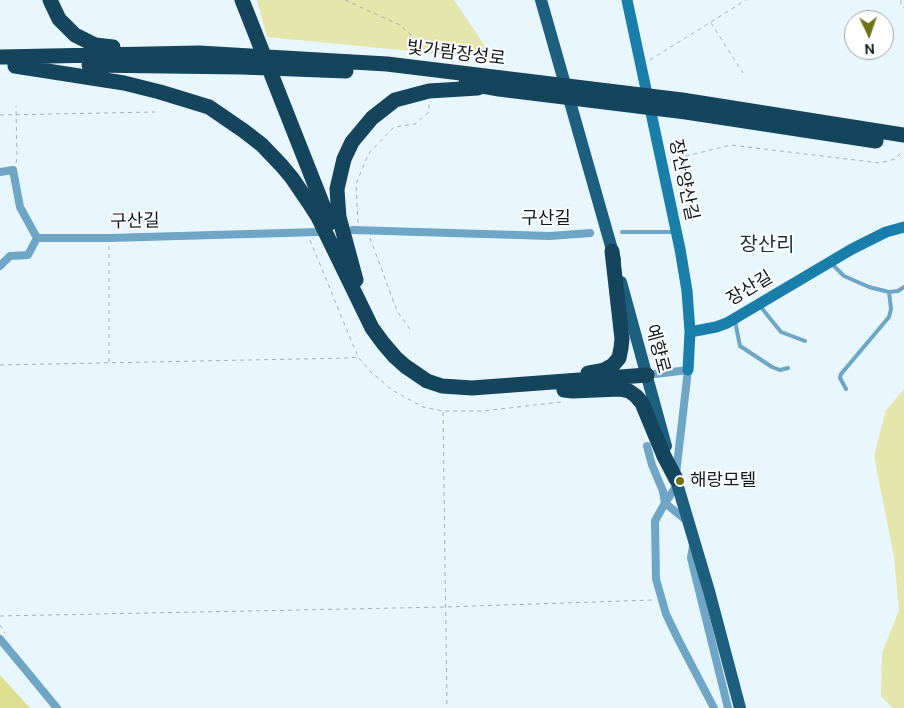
<!DOCTYPE html>
<meta charset="utf-8">
<style>
body{margin:0}
#map{position:relative;width:904px;height:708px;overflow:hidden;background:#e8f6fe;font-family:"DM Sans",sans-serif}
canvas{display:block}
.north{position:absolute;left:844px;top:10px;width:50px;height:50px;box-sizing:border-box;background:#fff;border:1px solid #a0a3a5;border-radius:50%;rotate:177deg;font-size:14px;font-weight:700;line-height:20px;text-align:center;color:#111a1e}
.north::after{content:'';display:block;margin:auto;width:18px;height:22px;background:#717115;clip-path:polygon(50% 0,100% 100%,50% 72%,0 100%)}
</style>
<div id="map">
<canvas width="904" height="708"></canvas>
<div class="north">N</div>
</div>
<script>
const c = document.querySelector('canvas').getContext('2d');
c.lineJoin = 'round';
function fill(path, color) { c.fillStyle = color; c.fill(path, 'evenodd'); }
const shape = rows => new Path2D(rows.map(r => 'M' + r).join(''));
function stroke(path, color, width, dash) { c.strokeStyle = color; c.lineWidth = width; c.lineCap = dash ? 'butt' : 'round'; c.setLineDash(dash || []); c.stroke(path); }
function label(font, color, halo, rows, align = 'center') {
  c.font = font + ' "DM Sans","Noto Sans KR",sans-serif'; c.lineWidth = 4; c.setLineDash([]); c.textBaseline = 'middle'; c.strokeStyle = halo; c.fillStyle = color; for (const [text, x, y, turn = 0] of rows) {
    c.save(); c.translate(x, y); c.rotate((+turn || 0) * Math.PI / 180); c.textAlign = isNaN(turn) ? turn : align; if (halo) c.strokeText(text, 0, 0); c.fillText(text, 0, 0); c.restore();
  }
}
fill(shape([
 [257,0,454,0,487,49,492,59,267,37],
 [904,389,904,708,893,708,881,696,882,653,899,610,894,557,874,456,886,410]
]), '#e4e6ac');
fill(shape([
 [0,675,30,708,0,708]
]), '#dddf8e');
stroke(shape([
 [345,0,400,25,410,34,414,41],
 [901,0,901,4,904,8],
 [711,23,743,73],
 [650,60,746,0],
 [0,115,155,112],
 [670,160,731,145,880,163,895,159,901,153],
 [16,163,17,159,16,106],
 [358,223,356,184,369,153,394,127,415,124,429,112,429,104],
 [370,238,397,311,412,332],
 [310,240,358,357,371,372,392,390,423,407,443,411,483,411,561,402],
 [109,246,109,362],
 [0,365,348,358,357,357],
 [443,412,447,708],
 [0,616,445,607,653,600],
 [0,625,5,633]
]), '#a3afb6', 1, [4, 4]);
stroke(shape([
 [622,232,674,232],
 [831,263,844,276,869,287,889,292,898,291,904,287],
 [760,306,781,332,805,341],
 [735,321,740,346,772,367,780,370,788,368],
 [846,389,840,378,841,374,889,317,891,309,889,292]
]), '#6fa5c5', 4);
stroke(shape([
 [0,172,13,170,20,207,37,238],
 [353,230,550,236,590,233],
 [37,238,109,238,319,232],
 [0,266,10,256,28,255,37,238],
 [647,375,688,370,676,474],
 [647,446,652,465,663,491,665,503,655,521,656,579,666,614,678,639,714,708],
 [677,485,665,503,687,521],
 [693,546,691,558,728,708],
 [0,639,57,708]
]), '#6fa5c5', 8);
stroke(shape([
 [627,0,680,249,687,291,690,332,688,370],
 [690,332,716,327,727,323,852,249,886,232,904,227]
]), '#1a7eab', 11);
stroke(shape([
 [541,0,615,260],
 [621,282,666,446],
 [673,470,709,591,740,708]
]), '#1d5f7f', 12);
stroke(shape([
 [50,0,59,19,75,35,95,45,113,47],
 [242,0,330,223],
 [0,57,199,53,387,64,682,100,904,135],
 [89,65,242,67,346,71],
 [15,66,124,83,160,92,209,107,244,131,262,145,282,166,292,178,309,203,318,217,372,328,383,343,395,357,405,366,427,381,442,386,472,388,647,375],
 [466,83,499,89,686,112,876,141],
 [356,280,339,217,338,204,337,189,340,176,344,159,352,142,372,118,395,100,429,91,478,88],
 [588,373,604,370,613,365,619,358,621,348,622,339,612,251],
 [564,390,573,391,619,389,629,391,636,396,642,403,664,456,676,479]
]), '#15455d', 15);
for (const [x, y, r, color] of [
 [680,481,5,"#717115"]
]) { const dot = new Path2D(); dot.arc(x, y, r, 0, 2 * Math.PI); c.fillStyle = color; c.fill(dot); stroke(dot, '#fff', 2); }
label('18px', '#111a1e', '#fff', [
 ["빛가람장성로",456,54,7],
 ["장산양산길",683,180,78],
 ["구산길",546,219],
 ["구산길",135,222,-1],
 ["장산길",750,289,-31],
 ["예향로",657,349,75]
]);
label('18px', '#111a1e', '#fff', [
 ["해랑모텔",690,481]
], 'left');
label('20px', '#1e303b', '#fff', [
 ["장산리",767,246]
]);
</script>
